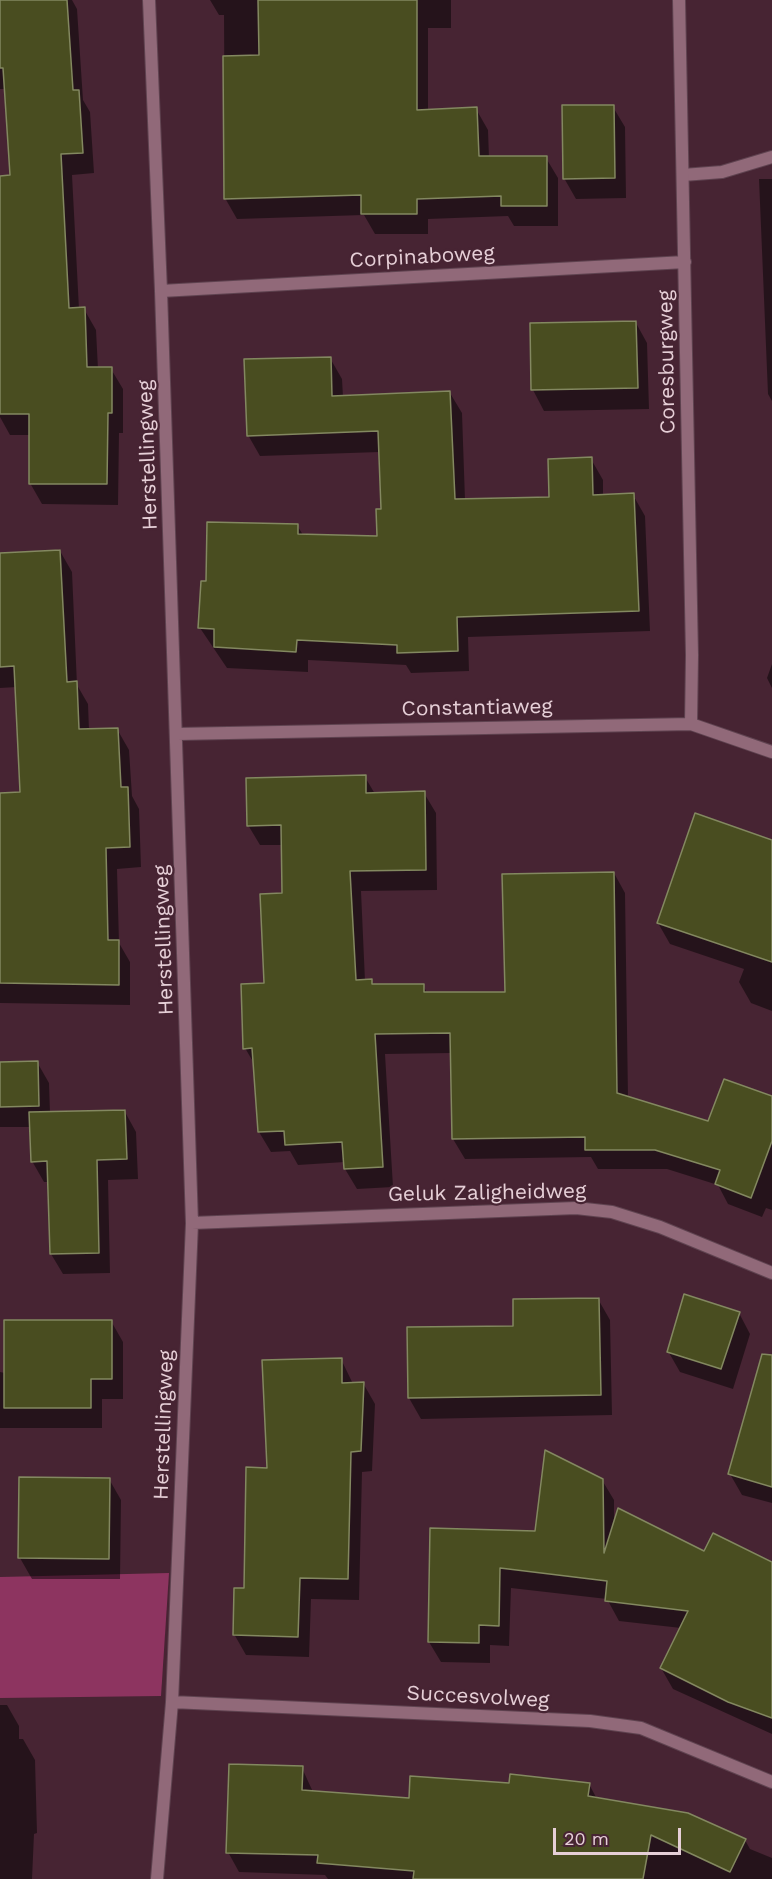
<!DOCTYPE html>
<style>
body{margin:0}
#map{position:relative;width:772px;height:1879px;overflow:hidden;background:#472433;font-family:"Work Sans",sans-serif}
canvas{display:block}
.scale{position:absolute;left:553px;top:1828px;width:128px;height:27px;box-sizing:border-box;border:3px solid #e6cfd7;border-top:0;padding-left:8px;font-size:18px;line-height:21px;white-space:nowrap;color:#e6cfd7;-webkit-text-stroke:4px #472433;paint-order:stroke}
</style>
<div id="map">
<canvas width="772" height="1879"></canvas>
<div class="scale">20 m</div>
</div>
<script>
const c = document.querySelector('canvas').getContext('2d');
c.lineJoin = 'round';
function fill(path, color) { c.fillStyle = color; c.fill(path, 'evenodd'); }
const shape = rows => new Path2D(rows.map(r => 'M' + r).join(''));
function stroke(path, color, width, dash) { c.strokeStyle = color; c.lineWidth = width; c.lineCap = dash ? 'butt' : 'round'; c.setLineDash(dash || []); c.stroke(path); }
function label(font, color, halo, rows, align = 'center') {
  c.font = font + ' "Work Sans",sans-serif'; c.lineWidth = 4.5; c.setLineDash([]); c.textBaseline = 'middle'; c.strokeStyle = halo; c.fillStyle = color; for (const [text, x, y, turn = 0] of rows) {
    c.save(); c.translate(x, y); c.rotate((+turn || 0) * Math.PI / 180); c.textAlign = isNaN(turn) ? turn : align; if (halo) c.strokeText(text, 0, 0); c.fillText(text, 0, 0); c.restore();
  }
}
fill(shape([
 [169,1573,161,1696,0,1698,0,1577]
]), '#8d3460');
fill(shape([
 [0,0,72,0,77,9,83,100,90,112,94,173,72,175,79,309,84,309,96,330,98,369,111,369,123,389,123,433,119,433,118,505,42,504,30,483,31,435,10,435,0,417,0,177,12,176,6,89,0,89],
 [210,0,451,0,451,28,428,28,428,111,476,109,488,130,489,158,546,158,558,178,558,226,514,226,508,216,428,219,428,234,375,234,364,215,237,219,225,198,224,15,219,15],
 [613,107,625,127,626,198,576,199,564,178],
 [759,179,772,179,772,401,768,394],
 [636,323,647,343,649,409,544,411,533,390,531,325],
 [330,358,342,379,343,397,450,393,462,413,465,500,551,498,591,459,603,480,603,496,633,495,645,516,650,631,468,637,469,671,411,673,406,665,308,660,308,672,227,668,200,628,207,583,297,525,303,535,378,537,383,510,380,452,260,456,248,435],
 [60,551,72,572,77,685,88,704,89,730,117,729,129,750,132,796,139,809,141,867,117,869,119,943,130,962,130,1005,0,1003,0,794,21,793,17,687,0,688,0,554],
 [772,664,772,688,767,678],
 [365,777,375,794,424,793,436,813,437,890,361,891,365,981,371,980,374,985,423,985,427,993,506,993,614,873,625,893,628,1097,709,1123,772,1098,772,1210,766,1208,762,1217,728,1204,718,1185,667,1169,598,1169,591,1157,465,1159,453,1139,452,1053,385,1054,393,1187,357,1189,345,1169,345,1162,298,1165,290,1151,271,1152,259,1132,255,1065,245,1048,265,984,283,895,283,845,260,845,248,825],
 [772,841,772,1011,751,1003,739,982,744,969,670,944,658,923],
 [37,1062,49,1083,50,1113,125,1112,136,1132,138,1179,108,1180,110,1273,63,1274,51,1254,49,1182,44,1182,32,1161,31,1127,0,1127,0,1063],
 [598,1299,610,1320,612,1415,421,1419,409,1398,409,1328,515,1327],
 [739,1313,750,1334,733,1389,680,1372,668,1351],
 [111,1321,123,1342,123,1399,102,1399,102,1428,0,1428,0,1372,5,1373],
 [341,1359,353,1384,363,1383,375,1404,372,1471,362,1472,359,1600,311,1599,309,1657,246,1655,234,1634,268,1469],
 [772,1422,772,1503,742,1495,730,1474],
 [109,1479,121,1500,120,1579,32,1579,20,1558],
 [602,1480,614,1500,614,1525,704,1553,772,1564,772,1734,673,1689,661,1668,681,1628,619,1621,607,1599,511,1588,509,1646,490,1645,490,1663,441,1662,429,1642,431,1529,537,1532],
 [0,1705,7,1705,19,1726,19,1739,23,1739,35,1760,37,1833,34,1834,32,1879,0,1879],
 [302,1768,313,1792,410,1799,510,1784,589,1784,597,1799,745,1840,750,1849,772,1858,772,1879,328,1879,325,1875,239,1872,228,1852]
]), '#0007');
const building = shape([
 [0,0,67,0,73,90,79,90,83,153,61,154,69,308,85,307,87,367,112,367,112,413,108,413,107,484,29,484,29,414,0,414,0,176,10,175,3,68,0,68,0,0],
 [258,0,417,0,417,110,477,107,479,156,547,156,547,206,501,206,501,196,417,199,417,214,361,214,361,195,224,199,223,56,259,55,258,0],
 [562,105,614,105,615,178,563,179,562,105],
 [636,321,638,388,531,390,530,323,636,321],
 [331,357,332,396,450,391,455,499,549,497,548,459,592,457,593,495,634,493,639,611,457,617,458,651,397,653,397,645,297,640,296,652,214,647,214,629,198,628,201,581,206,581,207,522,298,524,298,534,377,536,376,509,381,509,378,431,247,436,244,359,331,357],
 [60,550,67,682,77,681,79,729,118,728,121,787,128,787,130,847,106,848,108,940,119,940,119,985,0,983,0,793,20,792,14,666,0,667,0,553,60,550],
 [366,775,366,793,425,791,426,870,350,871,356,980,372,979,372,984,424,984,424,992,505,992,502,874,614,872,617,1093,708,1121,724,1079,772,1096,772,1141,751,1198,715,1184,720,1170,655,1150,585,1150,585,1137,452,1139,450,1033,375,1034,383,1167,344,1169,342,1142,285,1145,284,1131,258,1132,252,1048,243,1049,241,984,264,983,260,894,282,893,281,825,247,826,246,778,366,775],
 [695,813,772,840,772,962,657,923,695,813],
 [38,1061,39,1106,0,1107,0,1062,38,1061],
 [125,1110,127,1159,97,1160,99,1253,50,1254,47,1161,31,1162,29,1112,125,1110],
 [684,1294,740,1312,721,1369,667,1352,684,1294],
 [599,1298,601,1395,408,1398,407,1327,513,1326,513,1299,599,1298],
 [4,1320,112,1320,112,1379,91,1379,91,1408,4,1408,4,1320],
 [762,1354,772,1355,772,1487,728,1474,762,1354],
 [342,1358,342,1383,364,1382,361,1451,351,1452,348,1579,300,1578,298,1637,233,1635,234,1588,244,1588,246,1467,267,1468,262,1360,342,1358],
 [545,1450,603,1479,604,1553,618,1508,704,1551,713,1533,772,1562,772,1718,728,1702,660,1668,688,1611,605,1601,607,1581,500,1568,499,1626,479,1625,479,1643,428,1642,430,1528,535,1531,545,1450],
 [19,1477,110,1478,109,1559,18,1558,19,1477],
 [229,1764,303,1766,302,1790,409,1798,410,1776,509,1783,510,1774,590,1783,588,1796,688,1813,746,1839,730,1872,651,1835,643,1879,413,1879,414,1871,317,1863,318,1855,226,1853,229,1764]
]);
fill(building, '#494d20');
stroke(building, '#838860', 1.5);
const lane = shape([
 [683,175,722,172,772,157]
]);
const street = shape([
 [149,0,161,291,192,1223,172,1702,157,1879],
 [679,0,692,655,691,724],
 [161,291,685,262],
 [177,734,691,724,772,752],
 [192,1223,576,1208,612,1212,660,1227,772,1273],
 [172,1702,590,1721,641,1728,772,1782]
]);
stroke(lane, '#5f4350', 14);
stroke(street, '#5f4350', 14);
stroke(lane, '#916979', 12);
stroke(street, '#916979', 12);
label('21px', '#e6cfd7', '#472433', [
 ["Corpinaboweg",422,257,-3],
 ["Coresburgweg",667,362,-91],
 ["Herstellingweg",148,455,-92],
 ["Constantiaweg",477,708,-1],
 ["Herstellingweg",164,940,-92],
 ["Geluk Zaligheidweg",487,1193,-1],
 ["Herstellingweg",164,1425,-88],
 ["Succesvolweg",478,1697,3]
]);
</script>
